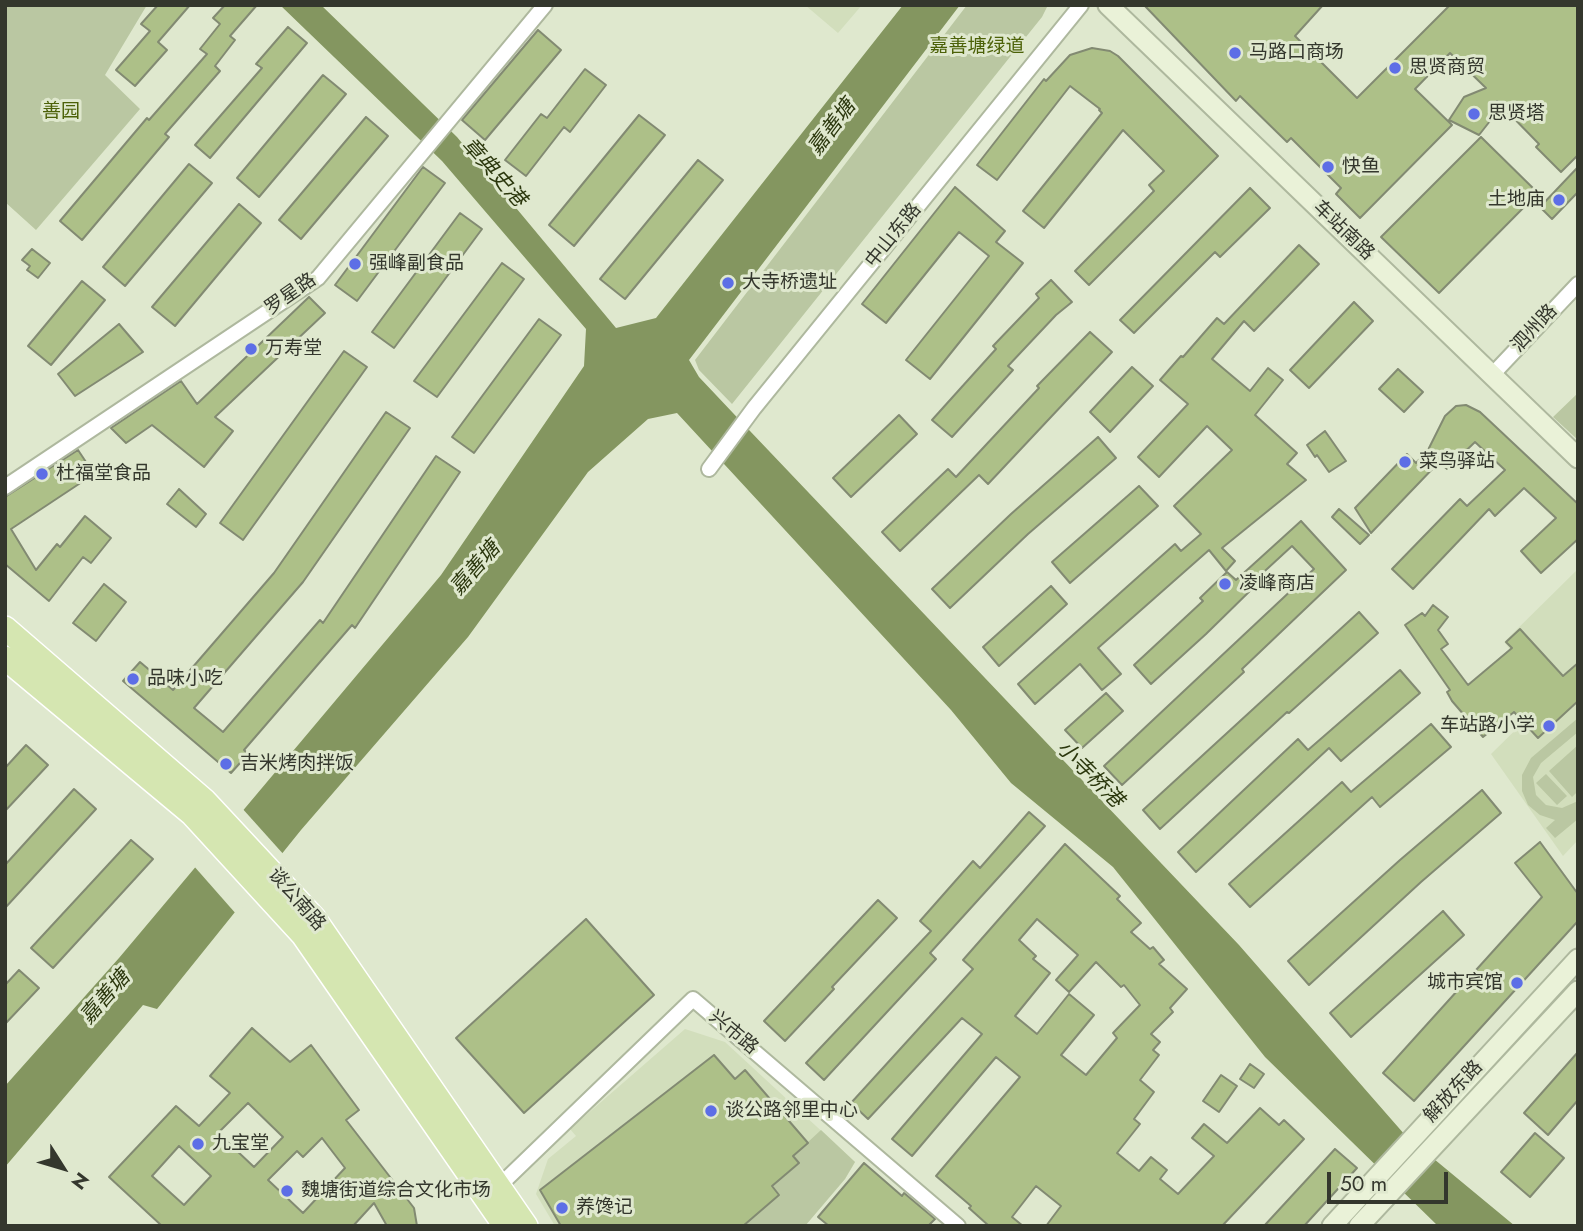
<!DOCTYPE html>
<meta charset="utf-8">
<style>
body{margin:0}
#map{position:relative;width:1583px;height:1231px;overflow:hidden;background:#dfe8ce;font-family:Jost,sans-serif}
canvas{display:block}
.frame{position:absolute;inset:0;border:7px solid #34372d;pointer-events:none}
.north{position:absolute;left:28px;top:1133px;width:70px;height:70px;-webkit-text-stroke:5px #dfe8ce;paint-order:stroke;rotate:127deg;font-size:19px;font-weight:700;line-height:28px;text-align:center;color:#34372d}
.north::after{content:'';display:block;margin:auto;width:24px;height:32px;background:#34372d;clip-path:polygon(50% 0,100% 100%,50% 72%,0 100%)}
.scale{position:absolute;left:1327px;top:1172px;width:121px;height:32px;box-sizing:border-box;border:4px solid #34372d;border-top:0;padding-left:9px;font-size:21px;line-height:24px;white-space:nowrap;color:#34372d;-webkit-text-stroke:5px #dfe8ce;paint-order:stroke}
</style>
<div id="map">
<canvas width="1583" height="1231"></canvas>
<div class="frame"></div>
<div class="north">N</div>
<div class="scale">50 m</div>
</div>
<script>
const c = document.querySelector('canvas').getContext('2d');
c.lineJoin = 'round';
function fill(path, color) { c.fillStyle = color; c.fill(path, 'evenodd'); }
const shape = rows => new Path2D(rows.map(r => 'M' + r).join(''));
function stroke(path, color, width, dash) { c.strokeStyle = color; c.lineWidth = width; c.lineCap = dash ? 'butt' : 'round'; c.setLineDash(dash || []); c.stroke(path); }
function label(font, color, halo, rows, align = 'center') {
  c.font = font + ' Jost,"Noto Sans SC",sans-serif'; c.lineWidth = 6; c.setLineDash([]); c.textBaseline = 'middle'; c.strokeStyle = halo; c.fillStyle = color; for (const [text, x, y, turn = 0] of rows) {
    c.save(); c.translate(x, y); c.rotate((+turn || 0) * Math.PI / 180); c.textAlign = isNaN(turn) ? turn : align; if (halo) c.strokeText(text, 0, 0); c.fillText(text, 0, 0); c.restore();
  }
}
fill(shape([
 [805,5,862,5,838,33],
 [1578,569,1578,840,1563,856,1491,754,1549,697,1504,642],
 [685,1029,725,1042,855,1162,845,1179,805,1226,555,1226,536,1194,548,1159,576,1136,570,1129]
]), '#d2debc');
fill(shape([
 [5,5,147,5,105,75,140,109,36,230,5,202],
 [967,5,1048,5,1042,17,732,404,699,370,695,360],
 [1578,393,1578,440,1553,417],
 [1578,718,1578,732,1541,763,1533,777,1536,795,1546,805,1562,808,1578,801,1578,819,1555,838,1546,828,1555,820,1540,815,1528,805,1522,791,1522,775,1531,758],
 [1578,745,1578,791,1572,797,1549,771],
 [1546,774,1567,796,1557,805,1536,783],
 [821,1130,855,1162,845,1179,805,1226,743,1226,779,1195,772,1186,799,1164,793,1156]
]), '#bac7a2');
fill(shape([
 [280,5,321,5,457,137,616,328,656,318,903,5,960,5,689,360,699,377,750,431,1239,945,1405,1135,1515,1226,1438,1226,1265,1057,1113,867,1011,783,951,710,677,413,648,419,588,472,468,637,301,830,157,1009,143,1005,5,1167,5,1086,119,958,441,575,584,366,586,329,442,161]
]), '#849660');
fill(shape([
 [241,807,285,856,237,915,193,865]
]), '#dfe8ce');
const building = shape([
 [158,5,190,5,158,42,167,50,135,86,116,70,150,31,141,24,158,5],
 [225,5,257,5,230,36,235,40,215,66,220,71,165,134,169,137,82,240,60,221,147,118,149,120,207,54,200,49,220,24,213,18,225,5],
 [1144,5,1323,5,1295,36,1357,98,1450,5,1578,5,1578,155,1561,172,1536,147,1539,144,1497,101,1490,121,1479,135,1449,120,1464,97,1486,88,1450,53,1415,89,1452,125,1360,218,1336,194,1341,188,1291,138,1287,142,1240,96,1236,101,1144,5],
 [288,27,307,43,210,158,195,145,262,68,256,64,288,27],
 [538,30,561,50,485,140,462,120,538,30],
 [1092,48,1110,51,1118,56,1218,156,1089,285,1075,271,1154,191,1149,185,1164,171,1123,130,1044,228,1023,211,1102,113,1099,110,1100,109,1070,86,997,180,977,165,1044,79,1046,81,1070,55,1092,48],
 [585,69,606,85,570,132,564,127,526,176,505,160,541,114,547,118,585,69],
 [323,75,346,94,259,197,237,178,323,75],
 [639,115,665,135,574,246,549,225,639,115],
 [366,117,388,136,301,239,279,220,366,117],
 [1481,137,1538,193,1439,293,1381,237,1481,137],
 [698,160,723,180,625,299,600,279,698,160],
 [189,164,212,183,125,286,103,267,189,164],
 [423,167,445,183,357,301,335,285,423,167],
 [1578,167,1578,192,1552,219,1540,207,1578,167],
 [955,187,1005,231,996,242,1023,263,930,379,906,360,989,256,959,232,886,323,862,304,955,187],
 [1250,188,1270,208,1220,257,1215,252,1134,333,1120,320,1250,188],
 [239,204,261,223,175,326,152,307,239,204],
 [460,213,482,229,394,348,372,332,460,213],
 [1299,245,1319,264,1254,331,1244,321,1212,359,1250,391,1268,368,1283,380,1255,415,1297,453,1287,464,1306,480,1222,548,1235,561,1226,571,1209,550,1098,648,1121,674,1102,690,1080,664,1035,704,1018,684,1175,544,1181,551,1201,534,1174,506,1232,450,1207,426,1159,477,1138,457,1188,404,1160,380,1181,356,1183,357,1217,318,1224,324,1299,245],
 [32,249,50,263,38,278,27,270,30,266,22,260,32,249],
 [502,263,524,279,437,397,414,381,502,263],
 [1051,280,1072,302,1056,315,1008,366,1013,370,952,437,932,420,996,349,993,346,1039,298,1036,294,1051,280],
 [82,281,105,300,51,365,28,346,82,281],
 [309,297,325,313,215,417,233,431,204,467,152,425,126,443,111,428,181,381,197,404,309,297],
 [1354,302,1373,321,1309,388,1290,370,1354,302],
 [539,319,561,335,474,453,452,437,539,319],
 [119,324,143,352,75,396,58,374,119,324],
 [1090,332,1112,352,988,484,979,475,900,551,882,532,948,469,956,477,1039,388,1037,386,1090,332],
 [344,351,367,367,243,540,220,523,344,351],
 [1132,367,1153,386,1110,432,1090,412,1132,367],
 [1398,369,1423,392,1404,412,1379,389,1398,369],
 [1466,405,1480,412,1578,504,1578,539,1541,573,1521,551,1556,518,1524,488,1495,516,1489,509,1413,589,1392,569,1460,499,1467,506,1505,470,1475,442,1447,469,1439,462,1371,533,1355,508,1407,454,1416,463,1428,450,1445,416,1456,406,1466,405],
 [386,412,410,428,303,582,194,708,223,732,320,620,323,623,436,456,460,472,355,628,352,625,244,750,248,754,231,773,123,681,140,662,173,690,274,573,386,412],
 [899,415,917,434,851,497,833,478,899,415],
 [1325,431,1346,461,1329,472,1317,455,1315,457,1307,445,1325,431],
 [1098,437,1116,458,1028,534,950,608,932,589,1011,514,1098,437],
 [78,450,94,474,11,529,36,570,57,544,60,547,85,516,111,538,91,563,83,557,49,601,5,564,5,497,78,450],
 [1139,486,1158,506,1070,583,1052,562,1139,486],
 [179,489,206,514,196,527,167,504,179,489],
 [1339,509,1369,535,1360,544,1332,517,1339,509],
 [1301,521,1346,570,1242,669,1244,672,1122,785,1104,766,1314,569,1292,546,1254,581,1257,584,1206,634,1151,684,1134,665,1203,601,1200,598,1227,572,1236,580,1301,521],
 [104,584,126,602,96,641,73,623,104,584],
 [1051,586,1067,604,999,666,983,647,1051,586],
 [1433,605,1448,617,1438,630,1448,644,1441,649,1468,685,1512,648,1506,642,1520,629,1563,676,1578,663,1578,701,1538,738,1514,712,1483,737,1452,701,1447,692,1450,690,1405,625,1422,613,1425,616,1433,605],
 [1359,612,1378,633,1289,713,1287,712,1160,829,1143,810,1359,612],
 [1400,670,1420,693,1341,761,1329,748,1196,872,1178,852,1298,739,1308,750,1400,670],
 [1106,693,1123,711,1082,748,1065,730,1106,693],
 [1431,724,1451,747,1380,807,1372,797,1250,907,1229,884,1342,782,1351,792,1431,724],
 [26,745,48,765,5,811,5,768,26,745],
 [74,789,96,809,5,908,5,865,74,789],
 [1482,790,1501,813,1421,882,1309,985,1288,961,1400,860,1482,790],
 [1029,812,1045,826,930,953,936,959,824,1080,806,1063,931,931,920,921,973,861,980,868,1029,812],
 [131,840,153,859,53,968,31,948,131,840],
 [1540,842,1578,894,1578,921,1414,1101,1383,1073,1542,897,1515,863,1540,842],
 [1065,844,1120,896,1117,899,1141,923,1131,932,1150,949,1153,947,1164,960,1159,964,1187,989,1170,1008,1173,1012,1151,1034,1160,1042,1153,1050,1159,1055,1140,1080,1154,1092,1134,1119,1140,1124,1117,1153,1139,1171,1151,1157,1167,1170,1160,1179,1178,1194,1214,1156,1192,1138,1204,1124,1227,1143,1260,1108,1279,1125,1284,1120,1304,1139,1222,1226,1046,1226,1061,1206,1036,1186,1012,1217,1023,1226,989,1226,969,1208,971,1206,936,1176,1020,1077,996,1057,912,1156,892,1139,982,1034,962,1018,868,1119,851,1103,973,969,963,960,1065,844],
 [1037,919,1078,955,1056,980,1069,992,1096,962,1121,987,1124,985,1140,1005,1113,1033,1117,1038,1086,1075,1061,1055,1094,1015,1069,994,1037,1034,1015,1016,1050,973,1033,959,1036,956,1019,940,1037,919],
 [878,900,897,918,832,987,834,989,785,1041,764,1021,878,900],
 [1443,911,1464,935,1351,1037,1330,1013,1443,911],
 [586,919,654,995,524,1113,456,1038,586,919],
 [19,970,39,988,5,1024,5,985,19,970],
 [252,1028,290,1062,311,1045,359,1110,346,1120,414,1208,417,1226,387,1226,374,1203,353,1226,162,1226,109,1177,176,1106,199,1126,230,1093,210,1076,252,1028],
 [248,1103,283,1137,254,1167,218,1133,248,1103],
 [322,1138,345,1168,303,1213,268,1180,297,1151,303,1157,322,1138],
 [179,1146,211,1176,184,1205,152,1176,179,1146],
 [1578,1052,1578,1100,1548,1135,1524,1113,1578,1052],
 [714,1055,735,1079,745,1070,808,1143,793,1156,799,1163,772,1186,779,1195,743,1226,561,1226,540,1190,714,1055],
 [1250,1064,1264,1074,1254,1088,1240,1079,1250,1064],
 [1221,1075,1237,1086,1219,1112,1203,1101,1221,1075],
 [1535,1133,1564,1158,1530,1197,1501,1172,1535,1133],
 [1335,1149,1357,1168,1304,1226,1264,1226,1335,1149],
 [864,1163,902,1196,904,1193,935,1219,928,1226,829,1226,818,1217,864,1163]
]);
fill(building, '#adc088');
stroke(building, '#828a72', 2);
const street = shape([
 [1492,375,1578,284],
 [709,469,754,408,1081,5],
 [5,487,318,278,545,5],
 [495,1190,693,999,958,1226]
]);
const secondary = shape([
 [1108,5,1578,458],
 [1332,1226,1578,959],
 [1359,1226,1578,991]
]);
const primary = shape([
 [5,628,205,801,314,918,526,1226],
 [5,658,192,814,303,935,505,1226]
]);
stroke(street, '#aeb89e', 18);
stroke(secondary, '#aeb89e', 23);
stroke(primary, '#fff', 26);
stroke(street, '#fff', 14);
stroke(secondary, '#eaf2d8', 19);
stroke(primary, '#d5e6b1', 23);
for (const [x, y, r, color] of [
 [1235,53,7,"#5d6ee6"],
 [1395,68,7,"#5d6ee6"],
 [1474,114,7,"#5d6ee6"],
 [1328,167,7,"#5d6ee6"],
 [1559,200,7,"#5d6ee6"],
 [355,264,7,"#5d6ee6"],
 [728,283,7,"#5d6ee6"],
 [251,349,7,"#5d6ee6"],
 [1405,462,7,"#5d6ee6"],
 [42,474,7,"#5d6ee6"],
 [1225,584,7,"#5d6ee6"],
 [133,679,7,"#5d6ee6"],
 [1549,726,7,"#5d6ee6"],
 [226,764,7,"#5d6ee6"],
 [1517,983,7,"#5d6ee6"],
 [711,1111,7,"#5d6ee6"],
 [198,1144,7,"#5d6ee6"],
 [287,1191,7,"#5d6ee6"],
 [562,1208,7,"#5d6ee6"]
]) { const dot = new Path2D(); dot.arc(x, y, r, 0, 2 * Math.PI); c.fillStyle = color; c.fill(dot); stroke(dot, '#dfe8ce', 2.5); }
label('19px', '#4c6108', '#dfe8ce', [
 ["嘉善塘绿道",977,47],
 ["善园",61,112]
]);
label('19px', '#34372d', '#dfe8ce', [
 ["马路口商场",1249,53],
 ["思贤商贸",1409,68],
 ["思贤塔",1488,114],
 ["快鱼",1342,167],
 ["土地庙",1545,200,"right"],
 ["强峰副食品",369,264],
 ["大寺桥遗址",742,283],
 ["万寿堂",265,349],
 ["菜鸟驿站",1419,462],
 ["杜福堂食品",56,474],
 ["凌峰商店",1239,584],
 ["品味小吃",147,679],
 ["车站路小学",1535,726,"right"],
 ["吉米烤肉拌饭",240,764],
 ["城市宾馆",1503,983,"right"],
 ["谈公路邻里中心",725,1111],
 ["九宝堂",212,1144],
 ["魏塘街道综合文化市场",301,1191],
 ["养馋记",576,1208]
], 'left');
label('19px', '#34372d', '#dfe8ce', [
 ["车站南路",1343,231,44],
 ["中山东路",894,236,-51],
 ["罗星路",291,295,-35],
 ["泗州路",1535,329,-47],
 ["谈公南路",296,900,49],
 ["兴市路",733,1033,40],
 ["解放东路",1454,1092,-47]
]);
label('italic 21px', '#2b370d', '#dfe8ce', [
 ["嘉善塘",833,128,-53],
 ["章典史港",493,173,48],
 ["嘉善塘",476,569,-49],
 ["小寺桥港",1089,775,45],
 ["嘉善塘",106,998,-49]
]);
</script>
